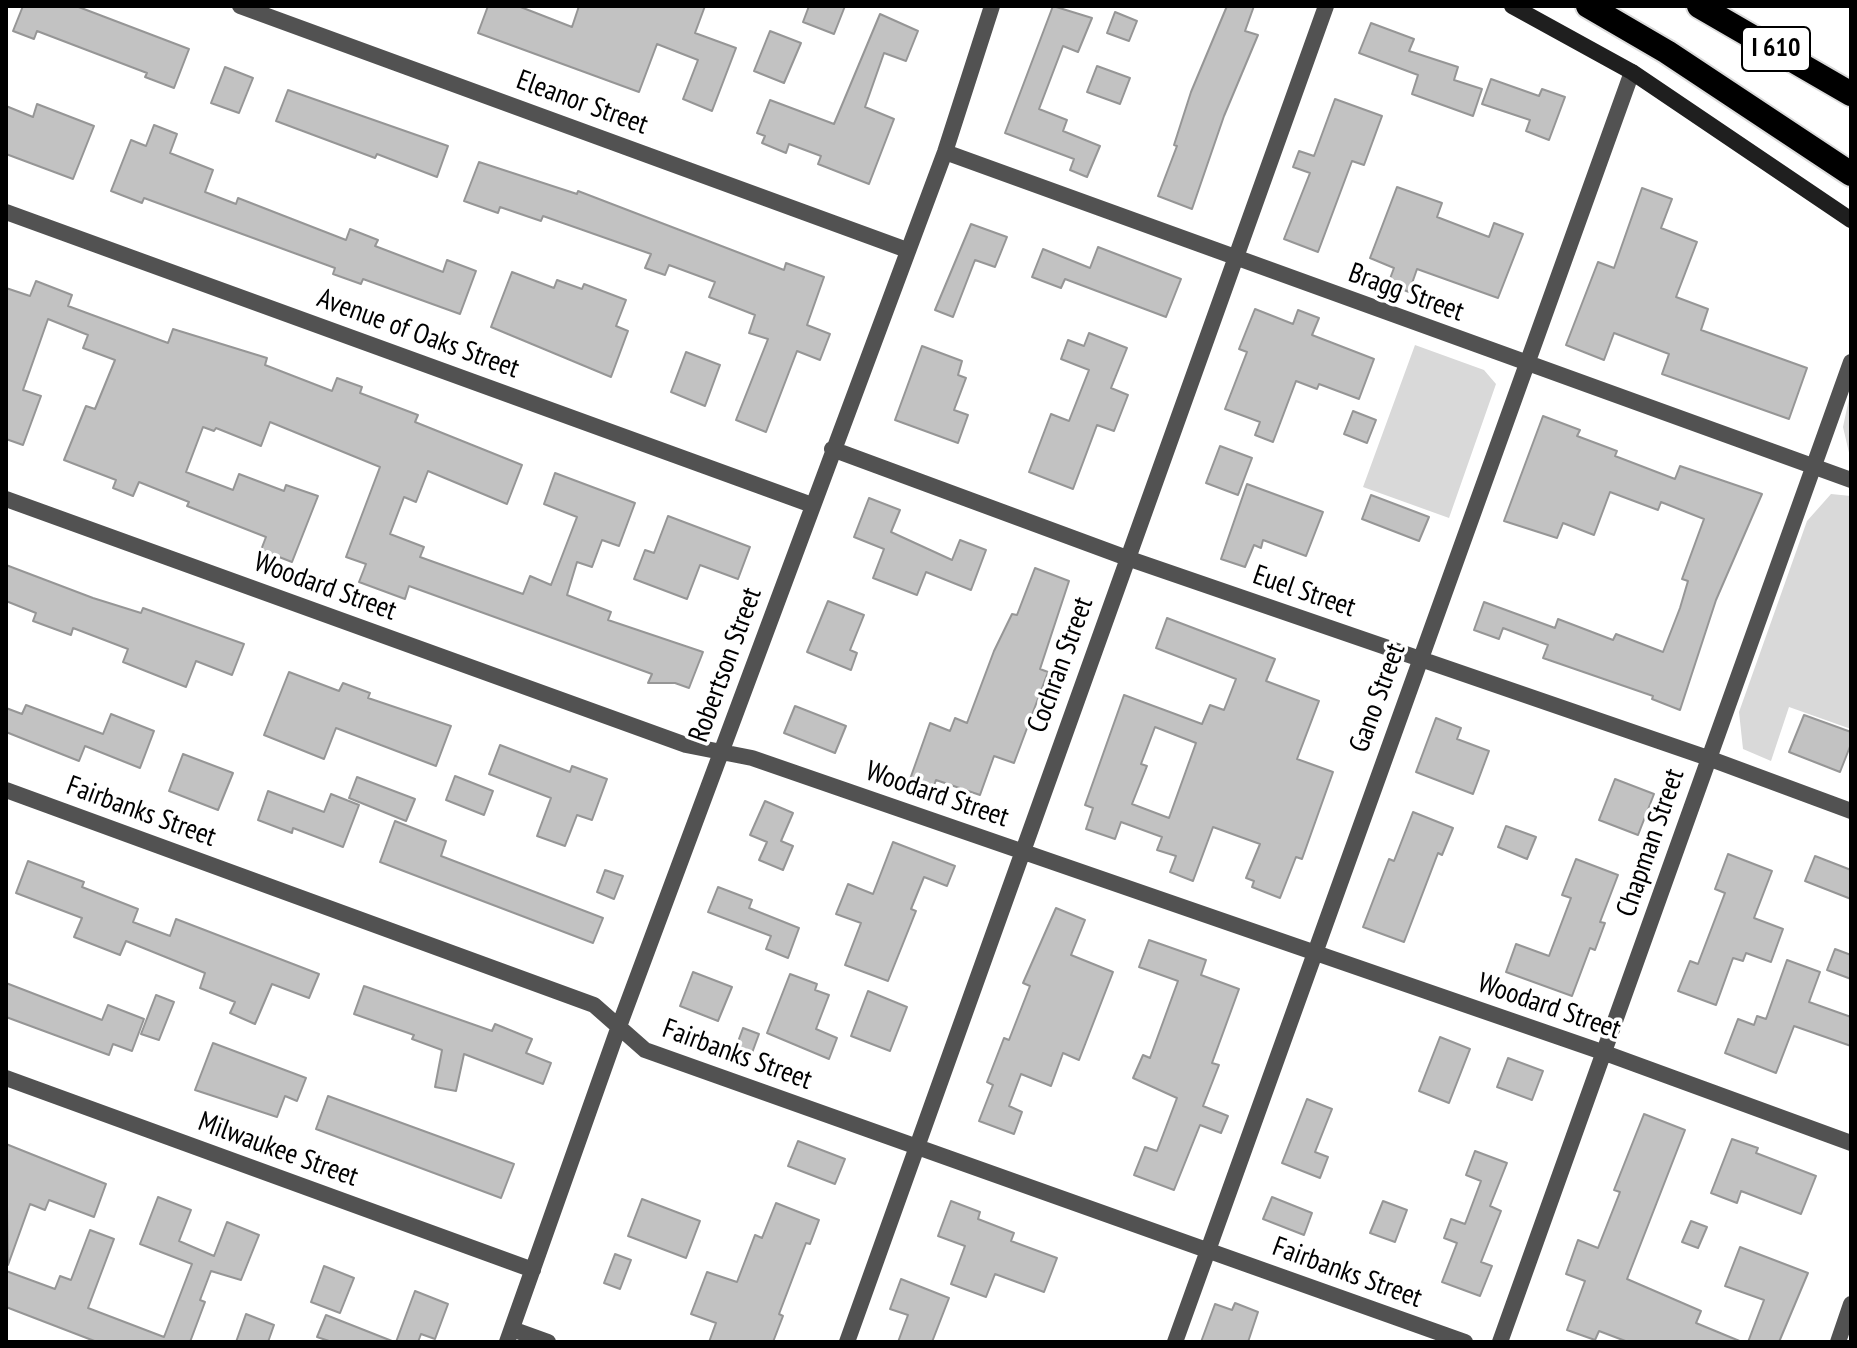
<!DOCTYPE html>
<style>
body{margin:0}
#map{position:relative;width:1857px;height:1348px;overflow:hidden;background:#fff;font-family:"PT Sans Narrow",sans-serif}
canvas{display:block}
.frame{position:absolute;inset:0;border:8px solid #000;pointer-events:none}
</style>
<div id="map">
<canvas width="1857" height="1348"></canvas>
<div class="frame"></div>
</div>
<script>
const c = document.querySelector('canvas').getContext('2d');
c.lineJoin = 'round';
function fill(path, color) { c.fillStyle = color; c.fill(path, 'evenodd'); }
const shape = rows => new Path2D(rows.map(r => 'M' + r).join(''));
function stroke(path, color, width, dash) { c.strokeStyle = color; c.lineWidth = width; c.lineCap = dash ? 'butt' : 'round'; c.setLineDash(dash || []); c.stroke(path); }
function label(font, color, halo, rows, align = 'center') {
  c.font = font + ' "PT Sans Narrow",sans-serif'; c.lineWidth = 7; c.setLineDash([]); c.textBaseline = 'middle'; c.strokeStyle = halo; c.fillStyle = color; for (const [text, x, y, turn = 0] of rows) {
    c.save(); c.translate(x, y); c.rotate((+turn || 0) * Math.PI / 180); c.textAlign = isNaN(turn) ? turn : align; if (halo) c.strokeText(text, 0, 0); c.fillText(text, 0, 0); c.restore();
  }
}
fill(shape([
 [1415,345,1484,370,1496,384,1449,518,1363,487],
 [1851,389,1851,453,1850,457,1843,427],
 [1831,494,1851,496,1851,729,1789,707,1771,761,1743,749,1739,712,1807,521]
]), '#d9d9d9');
const building = shape([
 [23,6,76,6,189,49,174,88,145,77,147,73,37,31,34,39,13,31,23,6],
 [488,6,518,6,572,27,579,6,705,6,695,33,736,48,712,111,683,99,698,60,657,44,639,92,478,33,488,6],
 [809,6,845,6,834,34,803,22,809,6],
 [1053,6,1092,18,1078,52,1063,46,1039,109,1067,120,1063,131,1100,146,1087,177,1070,170,1074,159,1005,133,1053,6],
 [1227,6,1254,6,1245,31,1258,35,1224,116,1192,209,1158,196,1177,146,1174,145,1191,92,1227,6],
 [1115,12,1137,21,1129,41,1107,33,1115,12],
 [880,14,918,31,906,61,884,53,865,107,894,119,869,184,818,164,821,156,789,144,786,153,762,143,765,136,757,133,770,100,834,124,880,14],
 [1371,23,1414,39,1409,51,1458,67,1454,80,1482,89,1473,116,1412,94,1418,75,1359,53,1371,23],
 [770,31,801,43,784,83,754,71,770,31],
 [1097,66,1130,78,1120,104,1087,92,1097,66],
 [225,67,253,78,239,113,211,103,225,67],
 [1491,79,1539,96,1542,89,1565,97,1549,140,1526,131,1530,120,1482,104,1491,79],
 [288,90,448,146,437,177,377,154,375,158,276,121,288,90],
 [1335,99,1382,116,1364,165,1352,161,1318,252,1284,239,1310,173,1293,167,1299,151,1314,156,1335,99],
 [37,104,94,126,73,179,6,154,6,106,33,117,37,104],
 [154,125,177,134,170,153,213,170,205,192,236,204,238,198,346,240,350,229,378,240,375,246,443,272,447,260,476,271,460,314,363,279,361,284,333,274,335,268,144,198,142,203,111,191,131,140,146,146,154,125],
 [479,162,577,194,578,191,784,270,786,263,824,277,807,325,830,334,820,360,797,351,766,432,736,420,768,339,749,333,755,315,709,297,715,282,669,265,665,275,645,268,651,254,543,216,541,221,500,207,498,213,464,201,479,162],
 [1397,187,1442,203,1437,217,1489,237,1494,223,1523,234,1498,298,1417,269,1409,292,1388,284,1394,268,1370,258,1397,187],
 [1642,188,1672,199,1661,228,1697,242,1676,297,1708,309,1701,330,1807,368,1789,419,1662,374,1669,354,1614,333,1604,360,1566,345,1598,262,1614,268,1642,188],
 [971,224,1007,237,995,267,975,260,953,317,935,310,971,224],
 [1098,247,1181,279,1166,317,1065,279,1061,288,1032,277,1043,249,1090,268,1098,247],
 [512,272,554,288,557,280,582,289,584,284,626,300,616,326,628,331,611,377,491,327,512,272],
 [36,281,72,295,68,306,168,343,173,329,267,358,265,365,332,391,337,378,362,387,360,393,418,415,415,422,522,465,507,504,428,471,416,502,404,497,390,534,424,547,420,557,523,594,530,576,551,585,577,517,544,504,555,473,635,503,619,546,602,540,592,567,577,562,567,595,611,612,608,620,703,652,689,688,675,683,648,683,652,674,409,586,405,599,359,582,366,564,346,557,380,467,270,422,261,446,216,428,214,431,203,427,186,472,233,490,239,474,284,491,286,485,318,496,292,562,261,550,266,537,187,506,189,502,139,482,133,496,113,488,116,480,64,460,86,406,95,409,115,360,83,348,88,335,48,319,23,390,41,396,23,445,6,439,6,288,30,296,36,281],
 [1255,309,1293,324,1298,310,1319,318,1312,335,1374,359,1359,399,1319,384,1317,389,1296,381,1273,442,1255,435,1260,422,1225,409,1247,352,1239,349,1255,309],
 [1089,333,1127,348,1111,388,1128,395,1114,431,1097,425,1073,489,1029,472,1051,414,1069,421,1089,370,1061,359,1068,340,1084,346,1089,333],
 [922,346,962,361,958,375,966,378,954,410,968,415,958,443,895,420,922,346],
 [686,352,720,365,705,406,671,392,686,352],
 [1353,411,1376,420,1367,443,1344,434,1353,411],
 [1543,416,1580,430,1577,436,1617,451,1615,456,1675,479,1680,466,1762,494,1716,600,1680,710,1652,699,1653,696,1543,658,1548,645,1503,628,1499,639,1474,630,1484,602,1555,628,1558,619,1613,640,1616,634,1663,652,1680,608,1688,581,1682,579,1704,519,1661,502,1658,510,1610,492,1594,535,1563,523,1557,538,1504,521,1543,416],
 [1220,446,1252,458,1238,495,1206,483,1220,446],
 [1247,484,1323,512,1306,556,1263,540,1261,548,1254,545,1245,567,1221,559,1247,484],
 [1371,495,1429,517,1419,541,1362,519,1371,495],
 [869,498,900,510,891,532,952,560,960,540,986,550,971,590,926,572,917,595,873,578,884,549,854,537,869,498],
 [668,516,750,547,738,579,700,565,687,599,634,579,645,550,654,553,668,516],
 [6,565,93,598,141,613,143,608,244,644,232,675,196,661,186,687,123,662,128,649,73,628,71,635,33,621,36,613,6,601,6,565],
 [1035,568,1069,581,1040,669,1048,672,1014,763,994,756,980,795,936,780,932,791,909,782,930,723,950,731,955,718,967,723,994,651,1012,614,1017,615,1035,568],
 [828,601,864,615,850,650,857,653,851,670,807,652,828,601],
 [1167,618,1275,659,1266,681,1319,701,1297,759,1333,772,1302,859,1296,857,1280,898,1252,887,1254,881,1246,878,1260,844,1213,827,1193,881,1170,872,1176,856,1157,850,1162,837,1121,822,1115,839,1086,829,1093,808,1085,805,1124,695,1202,724,1210,705,1224,710,1236,679,1156,648,1167,618],
 [1155,727,1196,743,1169,818,1132,804,1147,766,1141,764,1155,727],
 [289,672,339,691,343,683,370,693,368,698,451,726,436,766,336,728,324,759,264,735,289,672],
 [26,705,103,734,111,714,154,731,140,768,85,746,79,761,6,732,6,708,22,714,26,705],
 [795,706,846,726,835,753,784,733,795,706],
 [1804,715,1851,732,1851,744,1840,772,1789,752,1804,715],
 [1436,718,1461,728,1457,739,1489,751,1473,794,1416,772,1436,718],
 [500,745,570,772,572,766,607,779,592,820,577,815,565,846,537,836,551,798,489,774,500,745],
 [183,754,233,773,218,810,169,791,183,754],
 [455,776,493,791,484,815,446,800,455,776],
 [357,777,415,799,406,821,349,798,357,777],
 [1615,779,1654,794,1638,835,1599,820,1615,779],
 [268,791,324,812,331,794,359,805,343,847,293,828,292,833,258,820,268,791],
 [765,801,793,813,781,841,793,846,783,870,759,860,767,842,750,835,765,801],
 [1413,812,1453,828,1442,855,1438,853,1404,942,1363,927,1389,859,1394,861,1413,812],
 [395,821,446,841,441,856,603,918,593,943,380,862,395,821],
 [1506,826,1536,837,1527,859,1498,847,1506,826],
 [893,842,955,866,947,886,924,877,911,909,916,911,888,981,845,965,861,923,836,914,848,884,873,894,893,842],
 [1728,854,1772,871,1754,918,1783,929,1771,962,1746,953,1743,961,1733,958,1716,1005,1678,991,1690,961,1698,964,1725,893,1715,889,1728,854],
 [1815,856,1851,870,1851,899,1805,881,1815,856],
 [1576,859,1618,875,1600,922,1605,923,1595,950,1590,948,1572,996,1506,972,1516,944,1549,956,1571,898,1562,895,1576,859],
 [28,861,84,882,82,887,138,909,133,922,170,936,176,919,319,974,309,998,272,984,255,1024,230,1013,235,1002,200,988,205,973,126,941,120,955,74,937,82,918,16,893,28,861],
 [605,870,623,876,614,899,597,892,605,870],
 [718,887,752,900,749,908,799,928,788,958,766,949,771,936,708,912,718,887],
 [1056,908,1085,920,1071,955,1113,972,1079,1060,1063,1053,1051,1086,1021,1074,1009,1106,1022,1112,1014,1134,979,1121,993,1085,987,1082,1004,1038,1009,1040,1030,986,1023,983,1056,908],
 [1149,940,1206,960,1201,975,1239,989,1212,1063,1219,1065,1203,1106,1228,1116,1221,1133,1200,1125,1174,1190,1134,1175,1145,1147,1157,1151,1177,1098,1133,1078,1143,1055,1150,1058,1178,981,1139,967,1149,940],
 [1835,949,1851,955,1851,979,1827,970,1835,949],
 [1787,960,1820,972,1809,1002,1851,1017,1851,1046,1794,1026,1776,1073,1725,1053,1738,1019,1754,1025,1757,1016,1766,1019,1787,960],
 [693,972,732,987,718,1021,680,1006,693,972],
 [790,974,817,984,815,990,829,995,816,1029,837,1038,829,1059,767,1033,790,974],
 [6,983,102,1020,108,1005,144,1019,132,1051,113,1044,109,1055,6,1017,6,983],
 [364,986,492,1031,495,1024,532,1039,526,1053,551,1063,543,1084,464,1054,456,1091,435,1087,442,1050,412,1039,414,1035,354,1014,364,986],
 [868,991,907,1007,890,1051,851,1036,868,991],
 [156,995,174,1002,159,1040,141,1034,156,995],
 [743,1028,759,1034,752,1053,736,1047,743,1028],
 [1440,1037,1470,1049,1449,1103,1419,1091,1440,1037],
 [213,1043,306,1078,297,1101,285,1096,277,1117,195,1090,213,1043],
 [1508,1058,1543,1071,1532,1100,1497,1087,1508,1058],
 [328,1096,514,1164,501,1198,316,1129,328,1096],
 [1307,1099,1332,1109,1315,1152,1328,1157,1320,1178,1282,1163,1307,1099],
 [1644,1114,1685,1130,1627,1279,1701,1311,1696,1323,1742,1342,1628,1342,1599,1331,1595,1340,1567,1330,1585,1281,1566,1274,1578,1240,1598,1248,1620,1192,1614,1190,1644,1114],
 [1732,1139,1758,1148,1756,1153,1816,1176,1801,1214,1741,1191,1737,1203,1711,1193,1732,1139],
 [798,1141,845,1159,835,1184,788,1166,798,1141],
 [6,1144,106,1184,94,1217,49,1200,45,1210,30,1204,8,1265,6,1144],
 [1475,1151,1507,1163,1490,1206,1501,1211,1481,1262,1492,1266,1480,1296,1442,1282,1457,1243,1444,1238,1451,1219,1465,1224,1481,1181,1466,1175,1475,1151],
 [158,1197,191,1210,179,1241,214,1256,227,1222,259,1235,241,1280,211,1271,200,1300,205,1302,190,1342,97,1342,6,1307,6,1271,55,1289,60,1276,71,1280,90,1230,114,1239,88,1308,164,1337,192,1264,140,1244,158,1197],
 [1272,1197,1312,1213,1304,1235,1263,1219,1272,1197],
 [642,1199,700,1221,686,1258,628,1236,642,1199],
 [951,1201,980,1212,978,1219,1014,1233,1011,1241,1057,1258,1044,1292,995,1274,986,1297,951,1284,965,1246,938,1236,951,1201],
 [1383,1201,1407,1210,1395,1242,1370,1233,1383,1201],
 [776,1203,819,1220,810,1244,806,1243,779,1314,783,1316,773,1342,709,1342,716,1323,691,1314,707,1272,737,1282,755,1235,762,1238,776,1203],
 [1691,1221,1707,1227,1698,1248,1682,1242,1691,1221],
 [1740,1247,1808,1273,1779,1342,1748,1342,1764,1300,1725,1286,1740,1247],
 [615,1254,631,1260,620,1289,604,1283,615,1254],
 [324,1266,354,1278,340,1313,311,1302,324,1266],
 [901,1279,949,1298,932,1342,898,1342,908,1315,890,1309,901,1279],
 [415,1291,448,1304,435,1339,421,1334,418,1342,396,1342,415,1291],
 [1235,1303,1258,1312,1248,1342,1201,1342,1215,1304,1232,1310,1235,1303],
 [246,1314,274,1325,268,1342,236,1342,246,1314],
 [326,1315,392,1341,392,1342,332,1342,317,1337,326,1315]
]);
fill(building, '#c2c2c2');
stroke(building, '#969696', 2);
const highway = shape([
 [1588,6,1667,52,1851,174],
 [1699,6,1851,94]
]);
stroke(highway, '#dbdbdb', 28);
stroke(shape([
 [240,6,907,250],
 [945,152,1851,480],
 [6,212,812,505],
 [832,449,1127,558,1708,758,1851,811],
 [6,499,686,745,752,758,1605,1053,1851,1143],
 [6,790,594,1005,645,1050,1465,1342],
 [6,1078,533,1270],
 [512,1329,548,1342],
 [507,1342,618,1029,945,152,992,6],
 [847,1342,1326,6],
 [1175,1342,1632,72],
 [1500,1342,1851,362],
 [1838,1342,1851,1304]
]), '#525252', 16);
stroke(shape([
 [1512,6,1632,72,1851,220]
]), '#1f1f1f', 16);
stroke(highway, '#000', 24);
for (const [x, y, w] of [
 [1776,49,68]
]) { const box = new Path2D(); box.roundRect(x - w / 2, y - 22, w, 44, 6); c.fillStyle = '#fff'; c.fill(box); stroke(box, '#000', 2); }
label('bold 26px', '#000', null, [
 ["I 610",1776,49]
]);
label('28px', '#000', '#fff', [
 ["Eleanor Street",582,103,20],
 ["Bragg Street",1406,293,20],
 ["Avenue of Oaks Street",418,334,20],
 ["Woodard Street",325,587,20],
 ["Euel Street",1304,592,19],
 ["Robertson Street",726,665,-70],
 ["Cochran Street",1061,665,-70],
 ["Gano Street",1378,698,-70],
 ["Woodard Street",937,795,19],
 ["Fairbanks Street",141,812,20],
 ["Chapman Street",1651,843,-71],
 ["Woodard Street",1549,1007,19],
 ["Fairbanks Street",737,1055,20],
 ["Milwaukee Street",278,1150,20],
 ["Fairbanks Street",1347,1273,20]
]);
</script>
